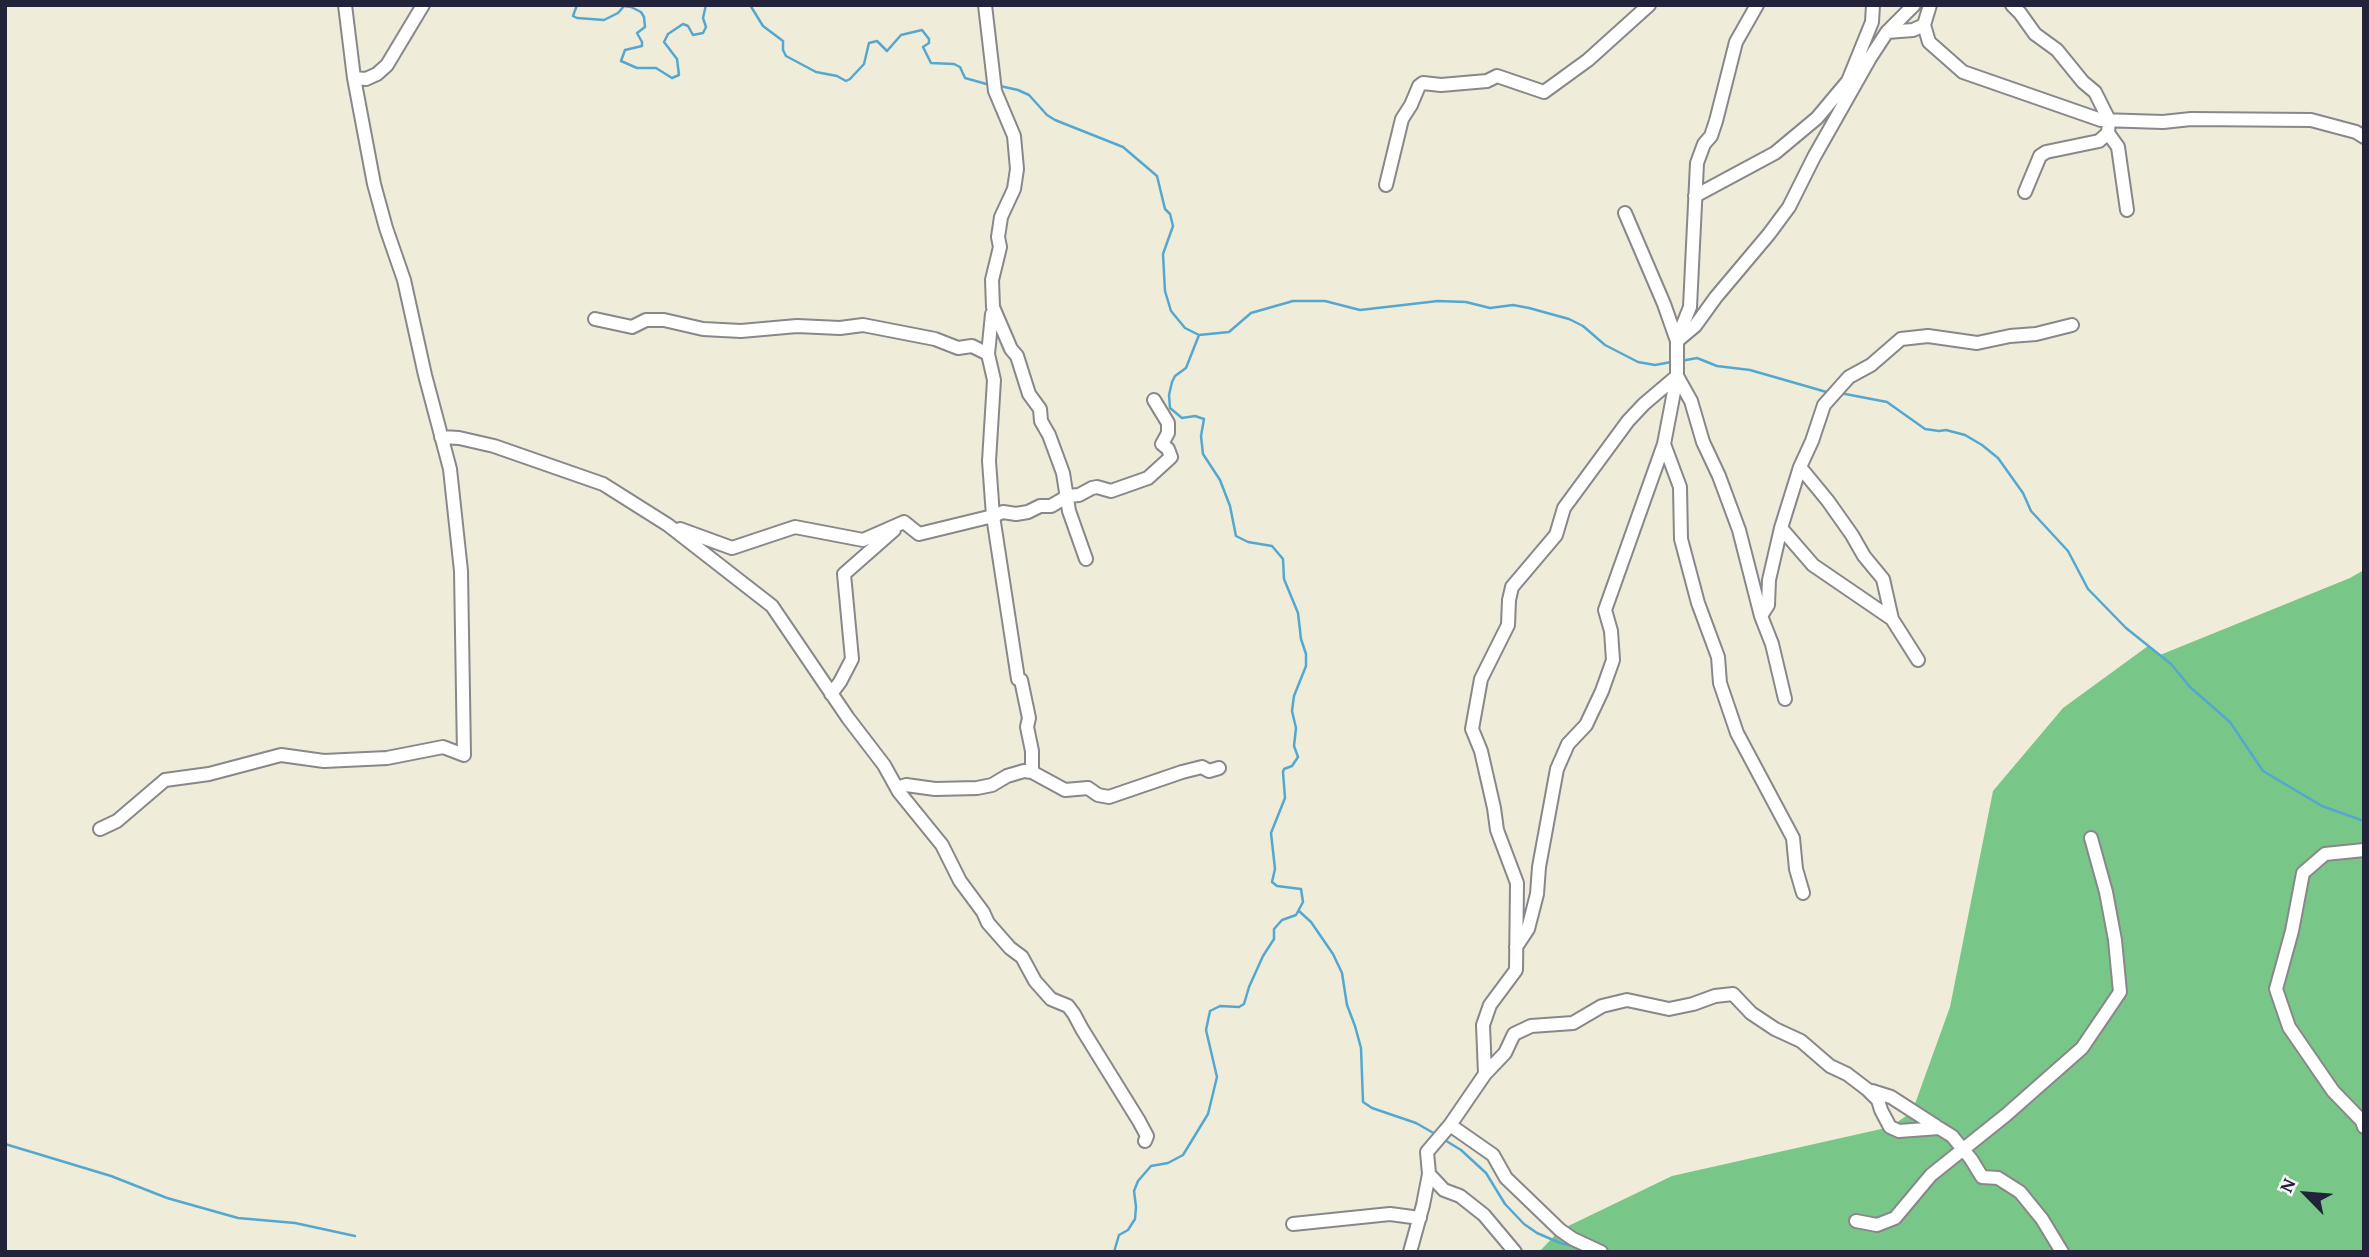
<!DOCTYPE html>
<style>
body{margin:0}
#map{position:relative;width:2369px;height:1257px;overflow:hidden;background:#efecda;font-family:"Gentium Book Plus",serif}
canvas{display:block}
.frame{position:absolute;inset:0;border:7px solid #22223b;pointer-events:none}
.north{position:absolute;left:2271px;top:1159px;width:70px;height:70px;-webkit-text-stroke:5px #f6f6f2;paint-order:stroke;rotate:295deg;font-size:19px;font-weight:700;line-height:28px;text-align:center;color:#22223b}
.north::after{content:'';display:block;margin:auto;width:24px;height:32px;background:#22223b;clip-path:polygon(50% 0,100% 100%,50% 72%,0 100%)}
</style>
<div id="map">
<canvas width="2369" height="1257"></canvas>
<div class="frame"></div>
<div class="north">N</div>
</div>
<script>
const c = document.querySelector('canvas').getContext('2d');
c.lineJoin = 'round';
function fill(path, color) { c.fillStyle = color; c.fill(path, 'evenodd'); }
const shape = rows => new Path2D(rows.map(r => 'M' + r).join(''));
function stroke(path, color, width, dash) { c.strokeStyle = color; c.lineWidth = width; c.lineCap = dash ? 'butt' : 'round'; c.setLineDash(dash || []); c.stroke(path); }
fill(shape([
 [2364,570,2364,1252,1539,1252,1560,1230,1672,1176,1890,1127,1912,1112,1950,1007,1993,791,2063,708,2148,646,2160,655,2350,578]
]), '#79c788');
stroke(shape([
 [577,5,573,16,577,18,604,20,618,13,624,6,631,7,641,12,644,17,645,27,637,33,642,42,642,46,625,50,621,61,637,68,656,68,672,78,679,75,677,59,664,42,668,34,683,24,688,26,693,35,703,33,706,27,703,18,706,5],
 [750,5,763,26,783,41,783,50,786,56,816,72,837,76,846,81,850,79,864,64,869,43,877,41,887,51,901,35,922,30,929,39,929,43,923,47,931,63,954,64,960,67,965,78,990,85],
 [1000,86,1018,90,1029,95,1047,115,1055,120,1123,147,1157,176,1165,209,1170,214,1173,226,1163,254,1165,291,1171,311,1185,328,1199,335,1229,332,1251,313,1293,301,1325,301,1360,310,1438,301,1466,302,1490,308,1513,305,1529,308,1569,319,1583,326,1605,345,1638,362,1655,365,1671,362],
 [1681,361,1697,358,1717,366,1750,370,1830,393],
 [1840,393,1887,402,1925,429,1939,431,1946,430,1965,435,1982,445,1998,458,2023,493,2031,511,2068,551,2088,589,2126,628,2171,664,2190,687,2230,722,2263,771,2322,806,2364,821],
 [1299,911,1311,922,1333,954,1342,973,1347,1005,1355,1026,1361,1048,1363,1102,1372,1108,1416,1123,1437,1135],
 [1443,1139,1461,1150,1486,1173,1505,1204,1524,1224,1537,1233,1560,1243,1578,1247],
 [5,1144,111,1176,167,1198,238,1218,295,1223,355,1236],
 [1114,1252,1119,1235,1128,1230,1135,1219,1136,1207,1134,1191,1138,1181,1151,1166,1168,1163,1183,1155,1208,1114,1217,1077,1206,1030,1210,1011,1220,1006,1239,1007,1244,1004,1249,987,1263,956,1274,939,1274,929,1282,920,1296,915,1303,902,1301,889,1277,886,1272,882,1275,869,1271,833,1285,798,1283,772,1284,769,1292,766,1298,757,1294,746,1296,728,1292,711,1294,696,1306,666,1306,654,1301,639,1298,613,1284,579,1283,559,1272,546,1248,542,1236,536,1230,506,1220,480,1203,454,1201,436,1204,419,1195,416,1182,418,1170,408,1169,395,1172,382,1175,376,1186,368,1199,335]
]), '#54a8d0', 2.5);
const minor = shape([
 [985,5,995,91,1014,136,1017,169,1014,189,1001,217,998,237,1000,247,992,280,993,307,1011,349,1017,356,1029,394,1040,409,1041,421,1049,435,1063,473,1069,511,1086,559],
 [1930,5,1924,25,1929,42,1963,72,2101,120,2163,122,2191,119,2311,120,2356,132,2364,137],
 [2012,5,2020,13,2035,34,2057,50,2083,82,2095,92,2109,120,2108,133,2099,141,2046,152,2040,156,2025,192],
 [1887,32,1914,5],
 [354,78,366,79,377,74,387,65,423,5],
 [2108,133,2118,147,2127,210],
 [1386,185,1402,119,1411,105,1419,86,1423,83,1441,85,1487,81,1497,76,1544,92,1588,60,1649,5],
 [1695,196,1775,153,1817,118,1848,81,1872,22,1873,5],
 [595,319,632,327,646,320,664,320,703,329,741,331,797,326,840,328,863,325,935,339,958,348,972,346,988,354],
 [1677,339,1690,307,1697,163,1704,144,1711,136,1716,121,1736,42,1757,5],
 [1677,341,1695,326,1716,297,1769,234,1789,207,1814,157,1870,58,1887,32,1913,30,1924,25],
 [1677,376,1691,401,1703,442,1719,476,1739,530,1761,616,1772,644,1785,699],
 [441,437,459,438,494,446,603,484,668,525,772,606,848,718,884,765,899,792,942,845,960,881,983,912,988,923,1010,948,1022,957,1035,981,1051,999,1068,1006,1074,1014,1082,1029,1139,1121,1147,1136,1145,1141],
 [1664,444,1680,487,1681,539,1698,603,1718,657,1720,683,1737,733,1793,838,1796,869,1803,893],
 [1800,467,1828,501,1852,535,1864,556,1883,579,1892,619],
 [1781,528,1813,565,1892,619,1918,660],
 [680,529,732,548,795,527,863,540,904,522,919,534,993,516,989,461,994,380,988,354,992,314],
 [1761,616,1768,605,1769,580,1781,528,1800,467,1812,441,1824,405,1849,377,1871,365,1901,339,1928,336,1977,343,2010,336,2036,334,2072,325],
 [831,694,840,682,852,659,844,574,894,530],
 [1032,772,1032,751,1027,727,1029,718,1021,680,1018,679,993,516,1003,512,1016,514,1028,512,1040,506,1051,506,1068,496,1079,495,1092,488,1097,487,1111,491,1148,478,1171,457,1168,449,1162,444,1168,433,1168,423,1154,400],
 [897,788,906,785,935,789,977,788,992,785,1007,776,1024,771,1032,772,1065,790,1088,788,1098,795,1109,797,1182,772,1202,767,1209,771,1219,768],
 [100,829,117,821,165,780,209,774,281,755,324,761,387,758,443,747,464,755,461,571,450,469,425,375,404,280,386,228,374,184,354,78,345,5],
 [2364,850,2325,854,2303,873,2292,931,2276,989,2289,1027,2333,1091,2362,1121,2364,1127],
 [1516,947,1528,929,1537,894,1539,867,1557,769,1568,744,1586,725,1602,691,1613,660,1611,631,1605,610,1664,444,1677,376,1677,341,1664,304,1625,213],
 [1485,1074,1483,1025,1490,1005,1516,970,1517,883,1497,830,1494,808,1481,751,1472,729,1481,679,1508,625,1509,600,1512,587,1556,535,1564,508,1628,421,1644,404,1677,376],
 [1872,1091,1891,1097,1936,1126],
 [1450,1125,1493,1155,1506,1178,1560,1230,1573,1239,1601,1252],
 [1429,1174,1444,1190,1460,1196,1484,1215,1515,1252],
 [1856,1221,1877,1225,1895,1218,1931,1175,2006,1115,2082,1048,2120,992,2115,940,2106,892,2091,838],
 [1293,1224,1390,1214,1420,1218],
 [1410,1252,1423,1205,1429,1174,1427,1152,1450,1125,1485,1074,1505,1053,1514,1034,1531,1026,1573,1023,1602,1006,1627,1000,1669,1009,1693,1004,1715,996,1733,994,1751,1013,1775,1029,1801,1041,1830,1066,1847,1074,1868,1090,1878,1100,1881,1110,1890,1127,1899,1131,1939,1128,1952,1136,1971,1159,1982,1177,1998,1178,2020,1192,2042,1219,2062,1252]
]);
stroke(minor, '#88878a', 16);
stroke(minor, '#fff', 12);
</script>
